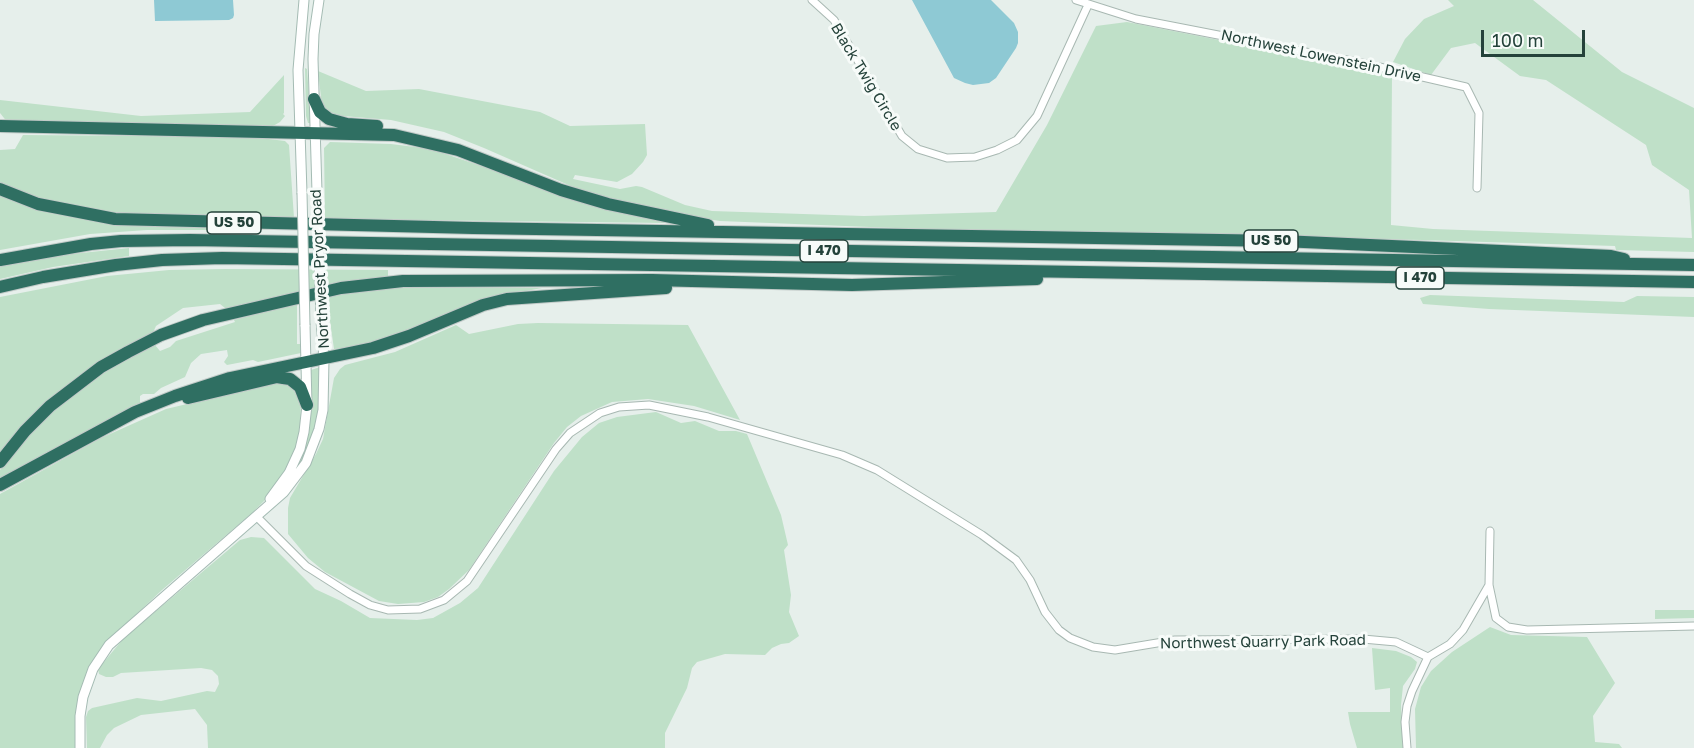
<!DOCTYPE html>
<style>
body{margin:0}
#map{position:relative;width:1694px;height:748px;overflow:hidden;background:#e6efeb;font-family:"Golos Text",sans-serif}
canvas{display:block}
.scale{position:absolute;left:1481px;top:30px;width:104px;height:27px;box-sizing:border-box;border:3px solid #24423a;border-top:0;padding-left:8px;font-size:18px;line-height:21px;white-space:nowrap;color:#24423a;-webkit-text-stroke:4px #f7fbf9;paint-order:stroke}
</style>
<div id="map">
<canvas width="1694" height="748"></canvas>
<div class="scale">100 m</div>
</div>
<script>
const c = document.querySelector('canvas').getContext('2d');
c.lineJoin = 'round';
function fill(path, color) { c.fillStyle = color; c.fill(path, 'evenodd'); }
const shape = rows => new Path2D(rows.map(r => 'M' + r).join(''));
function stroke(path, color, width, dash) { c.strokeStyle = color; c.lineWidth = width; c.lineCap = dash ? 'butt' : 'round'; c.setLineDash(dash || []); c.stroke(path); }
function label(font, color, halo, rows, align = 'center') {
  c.font = font + ' "Golos Text",sans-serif'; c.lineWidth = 6; c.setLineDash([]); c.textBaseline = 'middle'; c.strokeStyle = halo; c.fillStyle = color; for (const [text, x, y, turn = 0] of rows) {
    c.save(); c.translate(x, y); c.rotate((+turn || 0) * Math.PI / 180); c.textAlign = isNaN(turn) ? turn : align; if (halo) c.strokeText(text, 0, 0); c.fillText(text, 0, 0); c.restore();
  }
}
fill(shape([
 [1448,0,1533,0,1622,72,1694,108,1694,252,1616,250,1615,246,1422,240,945,230,720,221,645,210,573,187,484,148,444,132,391,120,331,115,322,106,318,71,366,91,419,89,540,112,570,126,645,124,647,155,643,162,632,174,617,182,575,175,573,179,620,189,636,186,642,187,685,205,712,211,864,216,996,212,1047,125,1096,26,1127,22,1392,74,1391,225,1433,229,1692,238,1689,190,1652,165,1646,145,1546,80,1520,76,1475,43,1451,48,1431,75,1393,62,1405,39,1424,19,1454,6],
 [305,68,307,69,311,123,308,123,306,116],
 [284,75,284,113,283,114,285,116,280,122,273,126,8,123,0,113,0,100,141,116,250,112],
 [23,135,253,137,285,141,289,145,294,218,129,216,40,199,0,184,0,150,15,149],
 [330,142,391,144,431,149,587,202,667,223,325,219,324,148],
 [0,194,58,214,98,222,140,226,225,227,227,230,147,230,90,234,0,250],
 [129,248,129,256,53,267,0,279,0,266,62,255],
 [225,269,388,270,388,279,241,308,225,308,220,304,183,308,156,326,152,335,110,358,0,457,0,297,107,276,169,270],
 [404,286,542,288,494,297,388,338,356,347,334,349,330,321,329,296,346,291],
 [1430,295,1624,302,1637,296,1694,297,1694,317,1489,309,1423,304,1420,298],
 [297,303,297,344,300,344,301,353,258,362,253,360,227,365,224,362,228,356,227,350,201,354,191,363,185,377,161,388,154,394,143,394,140,396,140,406,0,481,0,470,27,435,76,391,114,365,155,345,160,351,170,347,176,341,235,322,234,320],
 [538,323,688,325,740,420,694,406,648,399,612,402,581,416,567,427,554,443,469,570,449,589,438,597,424,602,398,604,379,601,325,572,308,558,288,534,288,508,290,498,316,454,323,439,334,378,340,369,345,365,395,352,456,325,469,334,518,324],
 [320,367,321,389,316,427,300,465,287,482,308,430,312,408,311,370],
 [284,381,297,391,301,403,300,428,296,449,288,465,267,498,252,513,162,590,107,642,97,655,88,670,76,719,75,748,0,748,0,494,101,438,166,409],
 [656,412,681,423,695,421,719,431,736,431,747,434,781,515,788,545,784,550,791,595,789,612,799,636,789,643,781,644,772,648,765,655,725,654,697,662,692,668,687,688,665,733,665,748,208,748,207,725,195,709,141,715,114,728,107,735,100,748,87,748,86,717,88,711,92,708,137,698,161,701,207,691,215,692,219,684,218,676,212,670,201,668,121,673,113,677,106,677,99,674,98,669,123,639,240,540,251,537,264,538,315,589,341,601,370,618,417,620,433,618,460,603,478,588,554,471,582,437,599,423,617,417],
 [1655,610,1694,610,1694,618,1655,619],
 [1490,627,1511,635,1587,637,1615,683,1593,716,1595,742,1619,744,1622,748,1416,748,1415,709,1421,687,1431,671,1452,652],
 [1372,648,1396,651,1411,657,1417,662,1415,669,1403,686,1401,705,1403,748,1357,748,1350,724,1348,712,1390,712,1390,688,1375,690]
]), '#bfe0c8');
fill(shape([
 [154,0,233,0,234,15,233,18,229,20,155,21],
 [912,0,991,0,1014,23,1018,32,1018,43,1016,48,996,78,989,83,973,85,965,83,954,78]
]), '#8ec9d4');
const minor = shape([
 [812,0,834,20,902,136,918,149,947,158,975,157,997,150,1017,140,1037,116,1088,5],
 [1076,0,1136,19,1362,63,1466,87,1479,113,1477,188],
 [257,517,306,566,350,594,370,605,388,610,420,609,444,600,467,581,556,449,570,433,600,413,619,407,649,405,708,417,842,455,877,470,982,535,1016,560,1030,580,1045,612,1059,630,1070,638,1093,647,1115,650,1175,640,1363,639,1396,642,1428,657],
 [1490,531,1489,585,1496,618,1508,627,1527,630,1694,626],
 [1407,748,1405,722,1407,706,1412,691,1428,657,1450,644,1463,630,1489,585]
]);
const secondary = shape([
 [317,192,313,59,314,34,319,0],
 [302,193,298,70,304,0],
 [270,499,289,473,300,449,304,432,307,405,305,325],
 [80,748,80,716,83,697,93,669,109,645,284,492,306,463,319,429,323,410,324,359,321,320]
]);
const motorway = shape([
 [314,99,320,112,329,119,347,124,377,126],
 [0,126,394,135,458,150,561,190,608,204,708,225],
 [0,189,38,204,115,219,473,228,1282,241,1611,256,1624,259],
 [0,260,91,244,121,241,190,240,1694,265],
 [0,287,43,277,116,265,162,260,222,258,1694,282],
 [188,398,277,377,283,378,290,379,300,387,307,405],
 [0,462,25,431,50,406,101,367,128,352,161,335,203,320,341,288,403,281,652,280,852,285,1037,279],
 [0,485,135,412,175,396,230,378,373,348,409,336,483,305,507,299,666,288]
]);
stroke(minor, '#a8b8b2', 9);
stroke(secondary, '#a4bbb3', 11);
stroke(motorway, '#c2cac8', 14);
stroke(minor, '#fff', 7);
stroke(secondary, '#fff', 9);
stroke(motorway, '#2f6f62', 12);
const secondaryBridge = shape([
 [317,192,321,320],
 [302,193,305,325]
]);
stroke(secondaryBridge, '#a4bbb3', 11, []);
stroke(secondaryBridge, '#fff', 9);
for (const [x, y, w] of [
 [234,223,54],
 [1271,241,54],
 [824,251,48],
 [1420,278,48]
]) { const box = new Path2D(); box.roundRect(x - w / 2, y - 11, w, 22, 4.5); c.fillStyle = '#f7fbf9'; c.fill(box); stroke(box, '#24423a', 1.5); }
label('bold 14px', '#24423a', null, [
 ["US 50",234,223],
 ["US 50",1271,241],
 ["I 470",824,251],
 ["I 470",1420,278]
]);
label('15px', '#24423a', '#f7fbf9', [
 ["Northwest Lowenstein Drive",1321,56,12],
 ["Black Twig Circle",866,77,59],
 ["Northwest Pryor Road",320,269,-93],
 ["Northwest Quarry Park Road",1263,642,-1]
]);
</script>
